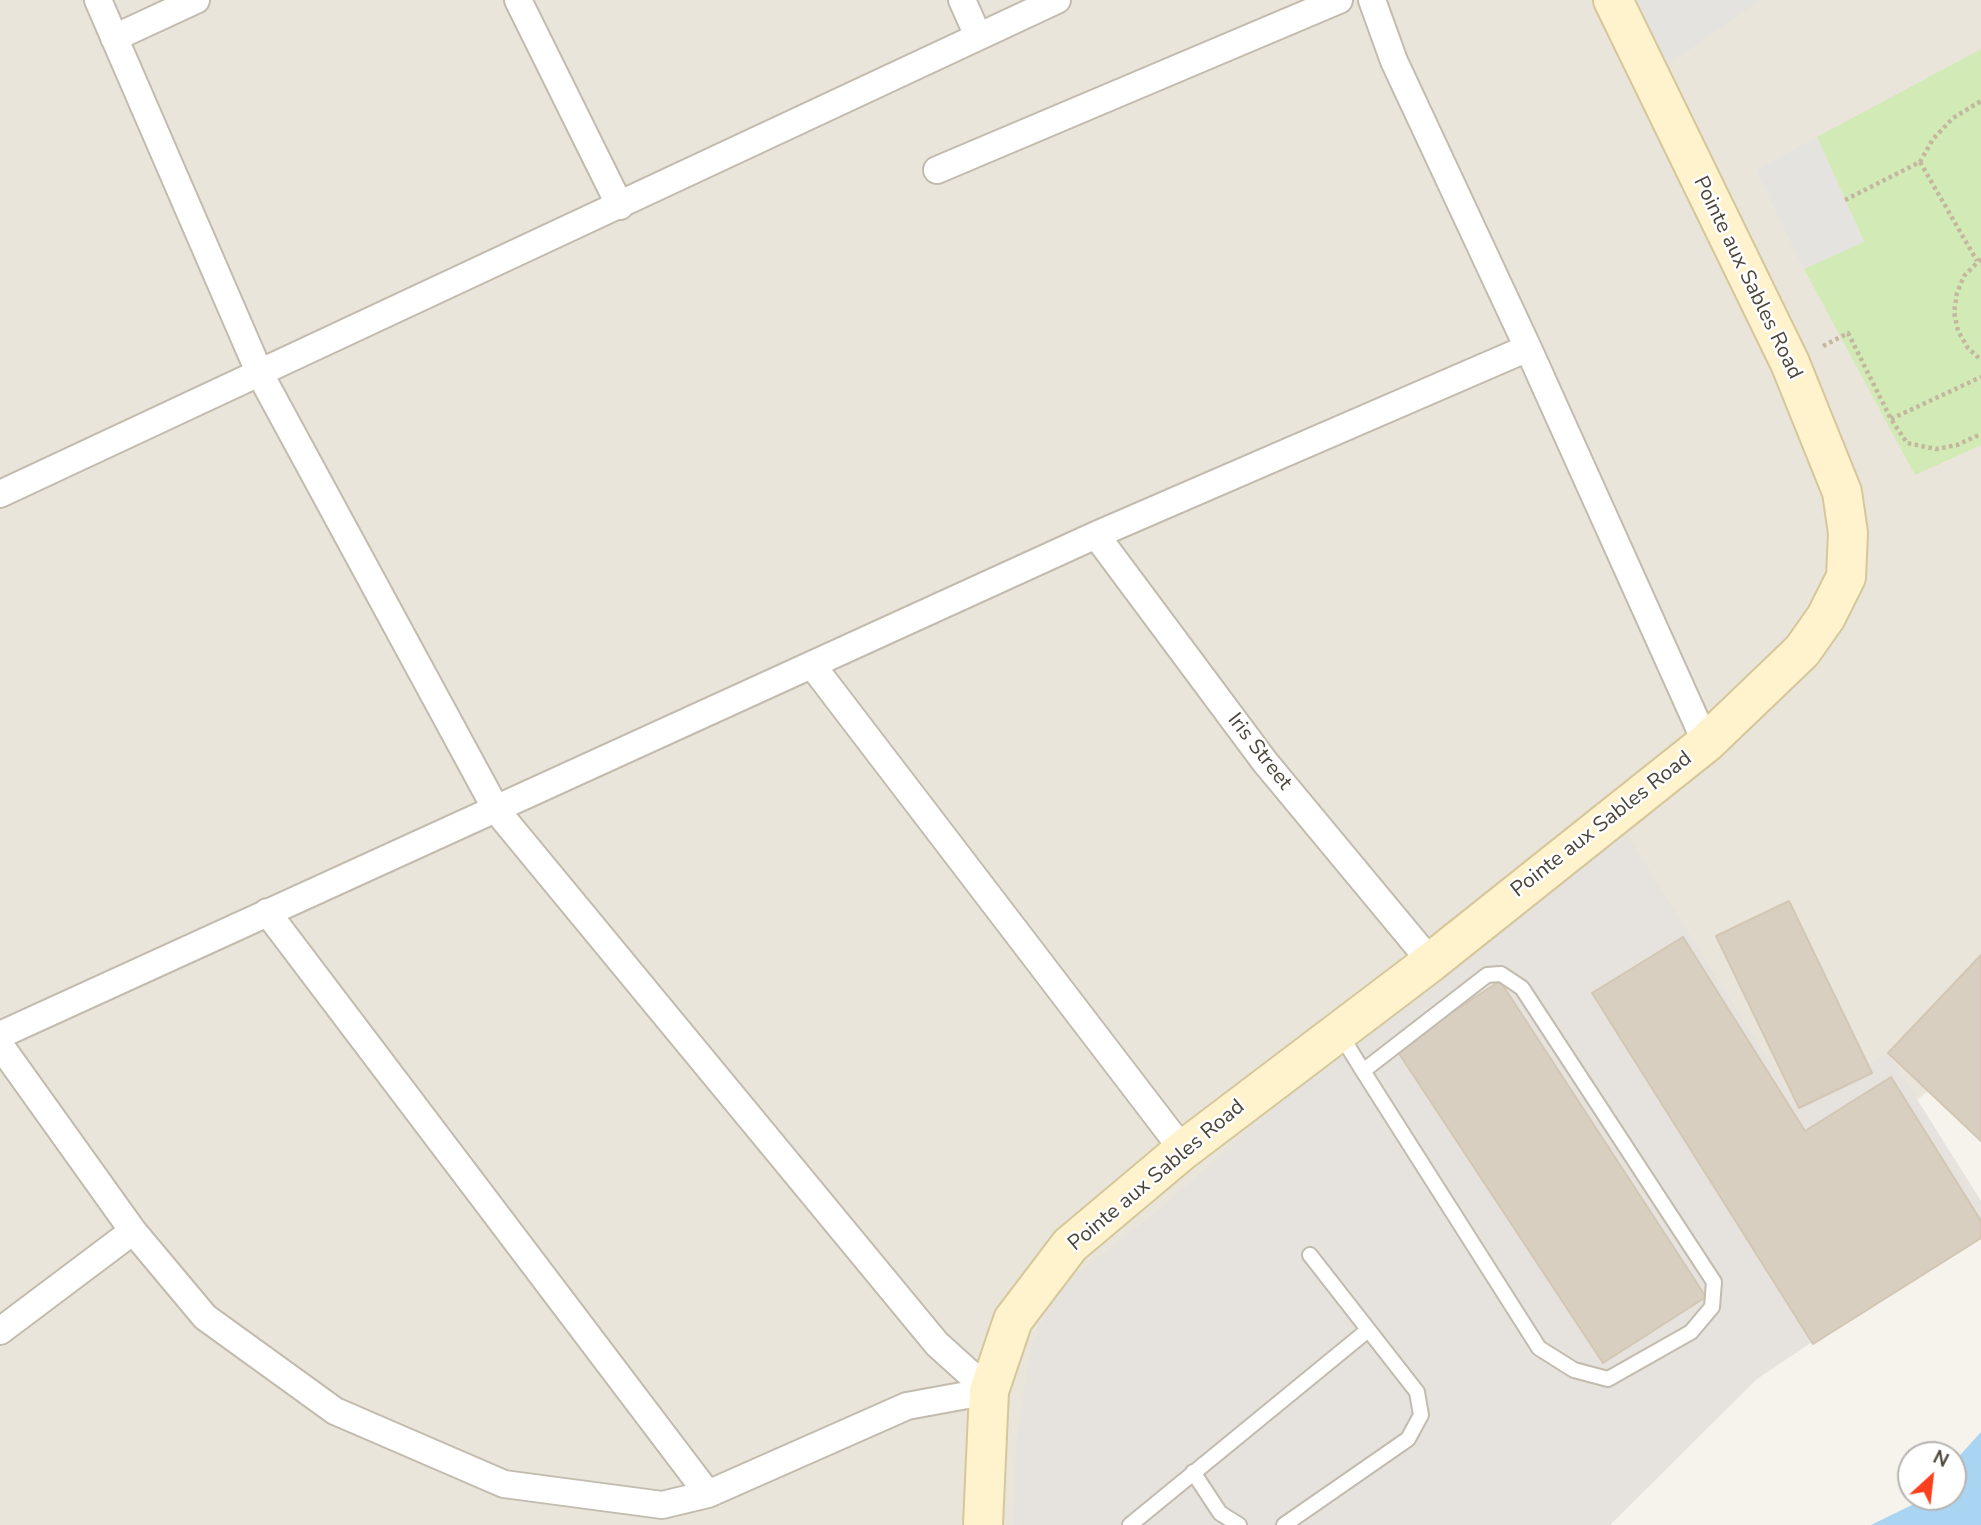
<!DOCTYPE html>
<style>
body{margin:0}
#map{position:relative;width:1981px;height:1525px;overflow:hidden;background:#f6f3ec;font-family:"Nunito Sans",sans-serif}
canvas{display:block}
.north{position:absolute;left:1897px;top:1441px;width:70px;height:70px;box-sizing:border-box;background:#fff;border:2px solid #b7b4b0;border-radius:50%;rotate:27deg;font-size:19px;font-weight:700;line-height:28px;text-align:center;color:#4b4439}
.north::after{content:'';display:block;margin:auto;width:24px;height:32px;background:#fc3f1d;clip-path:polygon(50% 0,100% 100%,50% 72%,0 100%)}
</style>
<div id="map">
<canvas width="1981" height="1525"></canvas>
<div class="north">N</div>
</div>
<script>
const c = document.querySelector('canvas').getContext('2d');
c.lineJoin = 'round';
function fill(path, color) { c.fillStyle = color; c.fill(path, 'evenodd'); }
const shape = rows => new Path2D(rows.map(r => 'M' + r).join(''));
function stroke(path, color, width, dash) { c.strokeStyle = color; c.lineWidth = width; c.lineCap = dash ? 'butt' : 'round'; c.setLineDash(dash || []); c.stroke(path); }
function label(font, color, halo, rows, align = 'center') {
  c.font = font + ' "Nunito Sans",sans-serif'; c.lineWidth = 5; c.setLineDash([]); c.textBaseline = 'middle'; c.strokeStyle = halo; c.fillStyle = color; for (const [text, x, y, turn = 0] of rows) {
    c.save(); c.translate(x, y); c.rotate((+turn || 0) * Math.PI / 180); c.textAlign = isNaN(turn) ? turn : align; if (halo) c.strokeText(text, 0, 0); c.fillText(text, 0, 0); c.restore();
  }
}
fill(shape([
 [0,0,1981,0,1981,1051,1357,1525,0,1525]
]), '#eae5da');
fill(shape([
 [1621,825,1798,1108,1888,1053,1981,1201,1981,1229,1757,1379,1610,1525,1013,1525,1016,1443,1032,1342,1058,1288,1164,1206,1378,1015]
]), '#e6e2dd');
fill(shape([
 [1981,49,1981,445,1915,475,1804,269,1864,241,1817,137]
]), '#d2eab5');
fill(shape([
 [1634,0,1760,0,1666,66],
 [1817,137,1864,242,1804,269,1756,170]
]), '#e5e3e0');
fill(shape([
 [1981,1432,1981,1525,1871,1525,1916,1503,1922,1497,1953,1497,1953,1463]
]), '#a9d4f2');
const building = shape([
 [1789,901,1872,1073,1799,1108,1716,936,1789,901],
 [1683,937,1805,1131,1891,1077,1981,1221,1981,1238,1813,1344,1592,993,1683,937],
 [1981,955,1981,1141,1888,1053,1981,955],
 [1500,981,1706,1297,1603,1363,1396,1049,1500,981]
]);
fill(building, '#d8cfc1');
stroke(building, '#d3c7b4', 2);
const lane = shape([
 [1339,1032,1363,1071,1539,1348,1574,1370,1608,1379,1691,1332,1712,1307,1714,1282,1522,988,1501,974,1487,975,1363,1071],
 [1193,1472,1220,1513,1239,1525],
 [1130,1525,1368,1330],
 [1284,1525,1408,1439,1421,1415,1417,1392,1310,1255]
]);
const street = shape([
 [98,0,260,374,497,811,937,1344,989,1391],
 [518,0,620,206],
 [962,0,978,36],
 [1372,0,1394,61,1528,348,1706,743],
 [114,38,196,0],
 [937,170,1339,0],
 [0,494,1057,0],
 [1096,535,1265,762,1431,962],
 [812,665,1183,1150],
 [267,912,708,1494],
 [0,1035,1096,535,1528,348],
 [0,1045,133,1231,205,1317,335,1411,504,1484,662,1505,708,1494,907,1406,989,1391],
 [0,1331,133,1231]
]);
const secondary = shape([
 [983,1525,989,1391,1013,1320,1070,1245,1183,1150,1431,962,1706,743,1802,651,1826,617,1846,577,1848,533,1842,492,1790,363,1613,0]
]);
stroke(lane, '#c2bbae', 18);
stroke(street, '#c2bbae', 30);
stroke(secondary, '#d6c79b', 42);
stroke(shape([
 [1920,162,1977,261],
 [1845,200,1920,162,1933,139,1953,118,1981,101],
 [1981,259,1964,276,1957,293,1954,312,1958,331,1968,348,1981,360],
 [1823,346,1848,333,1891,419,1907,443,1936,449,1957,445,1981,434],
 [1891,419,1981,377]
]), '#c4b79f', 4.5, [3.5, 3.5]);
stroke(lane, '#fff', 14);
stroke(street, '#fff', 26);
stroke(secondary, '#fff3cd', 38);
label('21px', '#4b4439', '#fff', [
 ["Pointe aux Sables Road",1747,278,64],
 ["Iris Street",1259,752,52],
 ["Pointe aux Sables Road",1602,825,-38],
 ["Pointe aux Sables Road",1157,1176,-40]
]);
</script>
